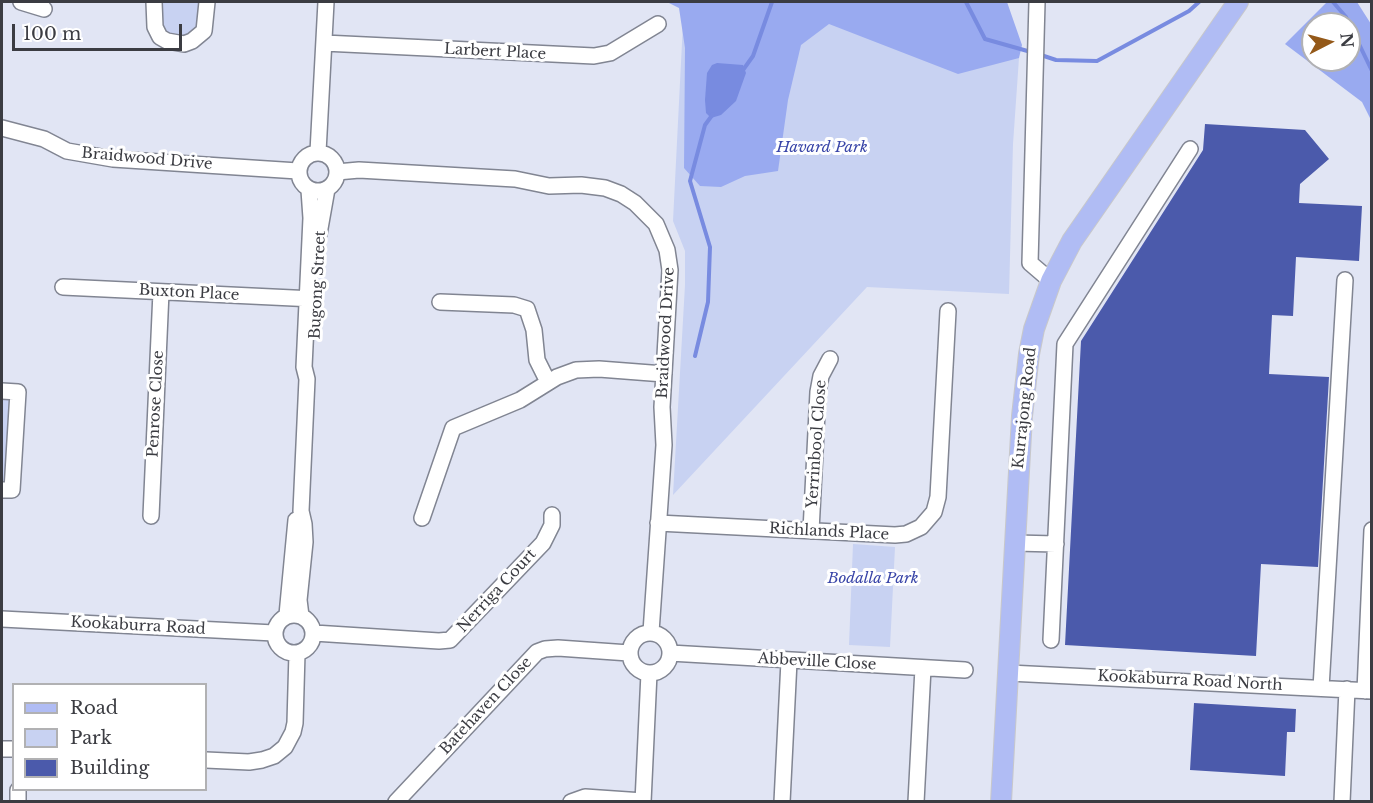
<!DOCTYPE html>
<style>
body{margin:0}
#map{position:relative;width:1373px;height:803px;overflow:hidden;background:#e1e5f4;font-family:"Libre Baskerville",serif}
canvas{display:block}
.frame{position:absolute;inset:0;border:3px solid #3b3c42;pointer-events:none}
.legend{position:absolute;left:12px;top:683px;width:195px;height:108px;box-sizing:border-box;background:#fff;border:2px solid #b1b1b3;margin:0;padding:8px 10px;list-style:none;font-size:18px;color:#3b3c42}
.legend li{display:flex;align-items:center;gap:12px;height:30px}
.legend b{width:30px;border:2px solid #b1b1b3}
.north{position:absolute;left:1301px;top:12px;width:60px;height:60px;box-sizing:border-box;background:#fff;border:2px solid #b1b1b3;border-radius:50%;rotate:84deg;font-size:16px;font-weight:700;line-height:24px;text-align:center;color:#3b3c42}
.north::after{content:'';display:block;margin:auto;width:21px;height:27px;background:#945919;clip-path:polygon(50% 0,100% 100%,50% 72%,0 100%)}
.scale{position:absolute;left:12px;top:24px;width:170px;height:27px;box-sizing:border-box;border:3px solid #3b3c42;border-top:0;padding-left:8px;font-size:18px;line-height:21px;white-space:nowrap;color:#3b3c42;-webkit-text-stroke:4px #fff;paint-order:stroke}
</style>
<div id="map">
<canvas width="1373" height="803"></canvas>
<div class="frame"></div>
<ul class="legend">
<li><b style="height:8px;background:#b0bcf4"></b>Road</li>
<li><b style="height:16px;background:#c8d2f2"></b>Park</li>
<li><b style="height:16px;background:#4b5aab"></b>Building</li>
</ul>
<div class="north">N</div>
<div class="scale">100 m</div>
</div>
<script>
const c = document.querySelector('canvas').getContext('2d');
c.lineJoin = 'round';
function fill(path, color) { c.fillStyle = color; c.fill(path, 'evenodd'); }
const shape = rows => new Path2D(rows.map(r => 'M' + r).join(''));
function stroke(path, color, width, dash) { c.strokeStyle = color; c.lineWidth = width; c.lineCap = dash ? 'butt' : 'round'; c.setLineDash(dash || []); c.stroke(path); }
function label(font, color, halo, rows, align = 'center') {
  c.font = font + ' "Libre Baskerville",serif'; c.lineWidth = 6; c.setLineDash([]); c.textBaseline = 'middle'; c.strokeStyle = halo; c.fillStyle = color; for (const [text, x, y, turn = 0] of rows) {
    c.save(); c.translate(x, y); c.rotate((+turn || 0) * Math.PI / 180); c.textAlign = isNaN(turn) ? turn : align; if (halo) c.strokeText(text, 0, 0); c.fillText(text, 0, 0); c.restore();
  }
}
fill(shape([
 [158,2,204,2,200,28,188,41,161,31],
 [684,3,963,9,1019,58,1013,144,1009,294,867,287,673,495,685,285,685,251,673,221],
 [2,393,9,397,12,402,7,479,2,482],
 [853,544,895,547,890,647,849,645]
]), '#c8d2f2');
fill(shape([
 [667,2,1007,2,1022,45,1019,58,958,74,829,24,801,45,788,100,778,171,745,176,721,187,700,186,684,168,685,48,679,8],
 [1327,2,1357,2,1371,24,1371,120,1362,102,1285,44],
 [1313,24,1349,24,1349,60,1313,60]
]), '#99aaf0');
fill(shape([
 [717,63,743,65,746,73,736,101,721,115,711,118,706,113,705,100,707,73,712,65]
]), '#788be0');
stroke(shape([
 [966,2,985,39,1031,52],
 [1333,2,1346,17,1372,71],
 [1041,55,1056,60,1097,61,1189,11,1199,2],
 [743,70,753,56,772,2],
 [695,356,708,302,710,247,690,181,705,125,713,114]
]), '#788be0', 4);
fill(shape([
 [1205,124,1305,130,1329,159,1300,184,1299,203,1362,206,1359,261,1296,257,1293,316,1272,315,1269,374,1329,377,1318,567,1261,564,1256,656,1065,645,1081,341,1203,150],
 [1194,703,1296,709,1295,732,1287,732,1285,776,1190,770]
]), '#4b5aab');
const minor = shape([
 [21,2,44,9],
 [154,2,155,27,160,37,167,41,184,44,192,41,204,31,207,2],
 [1037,2,1030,263,1051,281],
 [324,43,594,56,610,53,658,24],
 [2,128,44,139,67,151,113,159,298,171],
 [318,152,326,2],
 '299 172a19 19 0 1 1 38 0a19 19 0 1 1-38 0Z',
 [337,172,359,170,515,179,549,186,581,185,605,188,621,194,635,203,656,224,667,250,670,270,662,407,664,445,651,632],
 [319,234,327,189],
 [63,287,314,299],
 [440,302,514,305,527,309,534,330,537,360,548,382],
 [2,391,18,392,12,490,2,490],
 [151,516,161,292],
 [422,518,453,428,520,400,557,377,576,370,599,369,664,374],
 [658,523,895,535,906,534,921,527,934,512,938,497,948,311],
 [811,531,818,392,821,376,830,359],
 [1015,543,1056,544],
 '275 634a19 19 0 1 1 38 0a19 19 0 1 1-38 0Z',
 [287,615,296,520],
 [301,616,299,600,305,542,304,524,301,511,307,379,304,367,311,218,309,190],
 [2,619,274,633],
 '630 653a20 20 0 1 1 40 0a20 20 0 1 1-40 0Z',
 [314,633,439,641,450,640,543,543,552,525,552,515],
 [1051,640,1065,344,1190,149],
 [670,653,965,670],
 [1009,673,1372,691],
 [1321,688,1345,280],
 [1365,691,1372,530],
 [2,749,14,749],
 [206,760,249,762,262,760,274,756,285,747,293,732,295,723,297,653],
 [18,802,18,790],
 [396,802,537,652,545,649,558,648,629,653],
 [571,802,585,797,643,801],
 [643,802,649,673],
 [782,802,789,661],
 [916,802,923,668],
 [1342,802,1347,689]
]);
const major = shape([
 [1001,802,1022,416,1029,354,1034,329,1051,281,1072,241,1238,2]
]);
stroke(minor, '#818592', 18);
stroke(major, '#c8c8ca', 22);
stroke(minor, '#fff', 15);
stroke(major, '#b0bcf4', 20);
label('15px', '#3b3c42', '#fff', [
 ["Larbert Place",495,52,3],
 ["Braidwood Drive",147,159,5],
 ["Bugong Street",318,285,-87],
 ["Buxton Place",189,293,3],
 ["Braidwood Drive",666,333,-87],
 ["Penrose Close",156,404,-87],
 ["Kurrajong Road",1025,408,-84],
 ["Yerrinbool Close",817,444,-86],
 ["Richlands Place",829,532,3],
 ["Nerriga Court",497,591,-47],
 ["Kookaburra Road",138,626,3],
 ["Abbeville Close",817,662,3],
 ["Kookaburra Road North",1190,681,3],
 ["Batehaven Close",486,706,-47]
]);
label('italic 15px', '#3945a8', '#fff', [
 ["Havard Park",822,148],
 ["Bodalla Park",873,579]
]);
</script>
